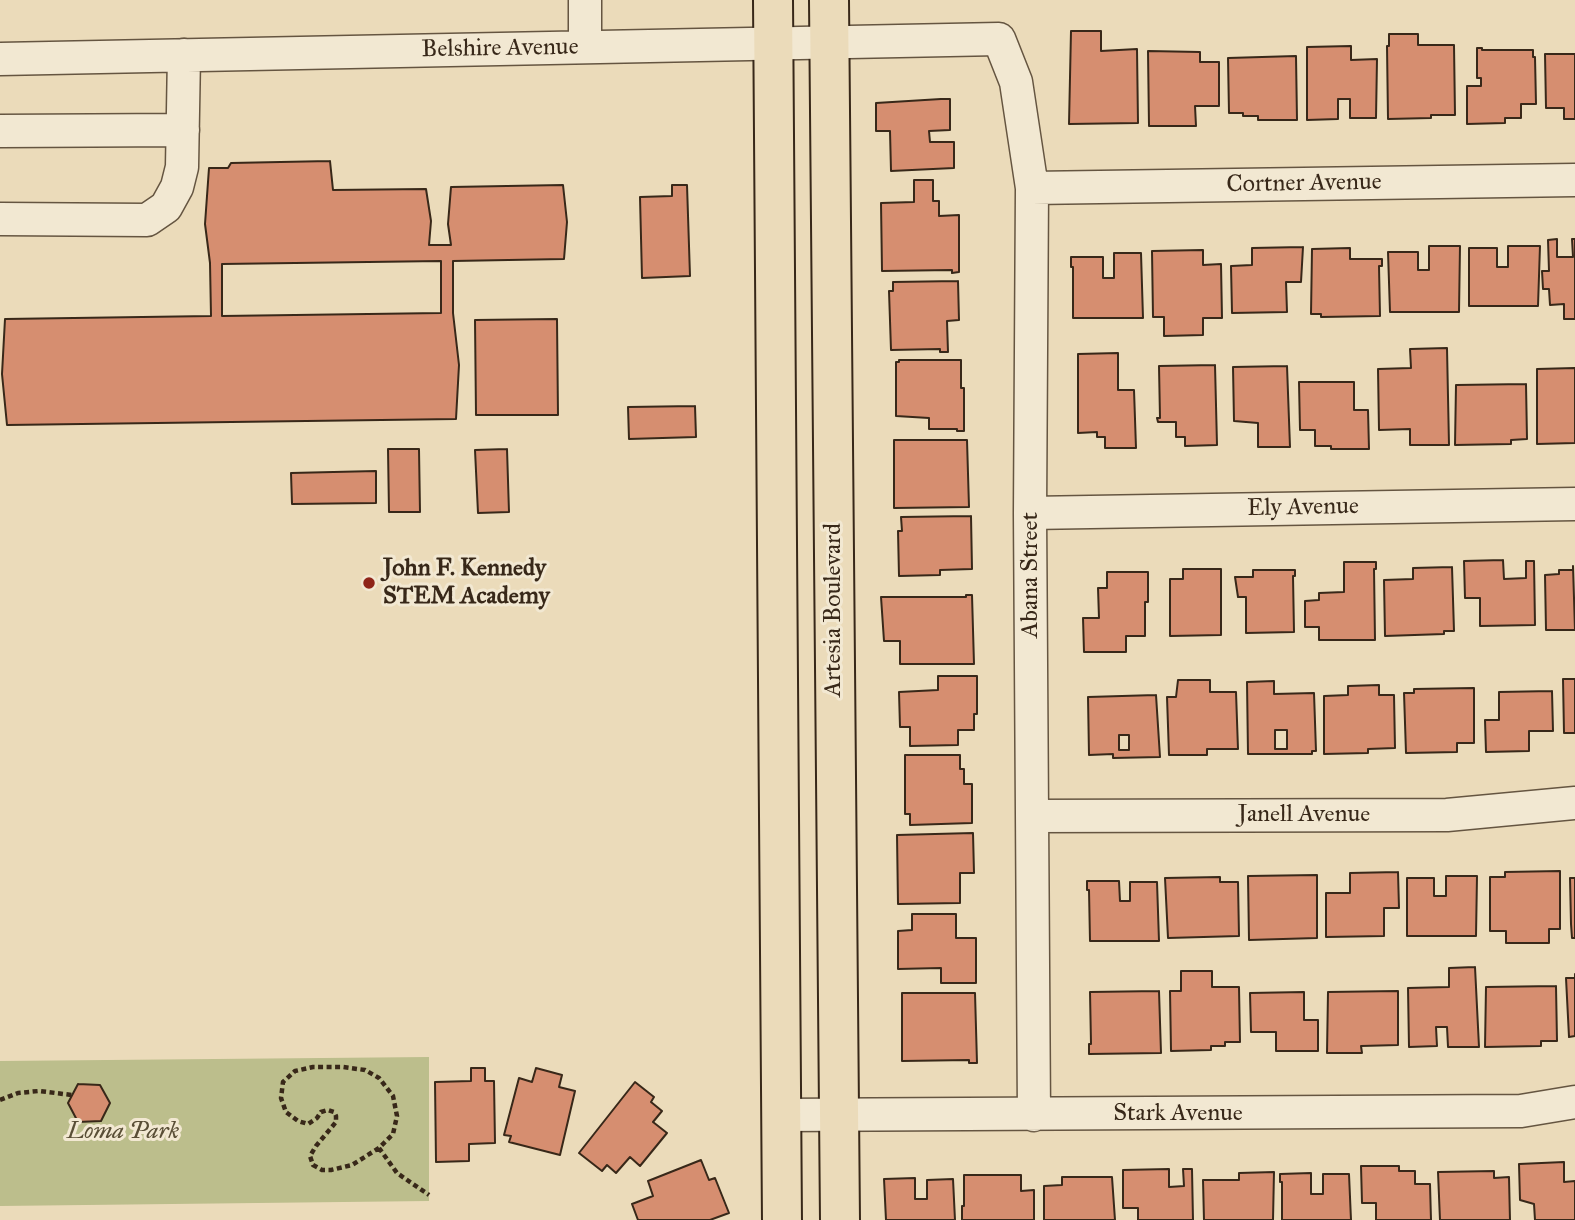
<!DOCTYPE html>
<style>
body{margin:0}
canvas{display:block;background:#ebdbba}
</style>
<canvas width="1575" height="1220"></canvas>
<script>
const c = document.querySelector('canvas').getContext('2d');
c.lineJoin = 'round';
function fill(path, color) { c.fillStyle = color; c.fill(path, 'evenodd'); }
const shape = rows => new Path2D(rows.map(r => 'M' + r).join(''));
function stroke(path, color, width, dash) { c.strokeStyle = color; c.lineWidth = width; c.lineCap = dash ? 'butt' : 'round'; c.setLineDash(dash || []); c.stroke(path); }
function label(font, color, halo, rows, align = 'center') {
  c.font = font + ' "IM FELL Great Primer",serif'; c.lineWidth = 6; c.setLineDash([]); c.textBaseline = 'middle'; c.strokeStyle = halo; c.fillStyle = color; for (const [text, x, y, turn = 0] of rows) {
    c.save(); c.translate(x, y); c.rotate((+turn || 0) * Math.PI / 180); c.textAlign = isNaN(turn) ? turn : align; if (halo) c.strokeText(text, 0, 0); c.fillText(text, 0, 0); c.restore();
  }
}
fill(shape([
 [429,1057,429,1201,0,1206,0,1061]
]), '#bcbe8c');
const building = shape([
 [1071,31,1101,31,1101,51,1137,49,1138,123,1069,124,1071,31],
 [1389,34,1418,34,1418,45,1454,45,1455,115,1431,115,1431,118,1388,119,1387,46,1389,46,1389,34],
 [1351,46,1351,60,1377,59,1376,118,1350,118,1350,99,1338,99,1338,119,1307,120,1307,47,1351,46],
 [1477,48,1482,48,1482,50,1533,50,1533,57,1535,57,1536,104,1521,104,1521,118,1505,118,1505,123,1467,124,1467,86,1481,86,1481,78,1477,78,1477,48],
 [1148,51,1200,52,1200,62,1219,62,1219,106,1195,106,1196,126,1149,126,1148,51],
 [1545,54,1575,54,1575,119,1564,119,1564,108,1546,108,1545,54],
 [1296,56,1297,120,1258,120,1258,116,1243,116,1243,113,1229,113,1228,58,1296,56],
 [941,99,950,99,950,130,929,131,930,142,954,142,954,168,891,171,890,131,876,131,876,103,941,99],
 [330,161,333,190,426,189,431,221,429,245,451,245,448,224,451,187,563,185,567,222,564,259,453,261,453,313,459,365,456,419,7,425,2,374,5,319,211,316,210,263,205,224,209,168,228,168,231,163,330,161],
 [441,261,441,313,222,316,222,264,441,261],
 [914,180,933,180,933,201,939,201,939,216,959,215,959,272,952,273,952,270,882,271,881,203,914,202,914,180],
 [672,185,687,185,690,276,642,278,640,197,672,196,672,185],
 [1557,239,1557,257,1573,257,1572,239,1575,239,1575,319,1564,319,1564,304,1550,305,1549,289,1543,289,1542,271,1549,271,1548,240,1557,239],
 [1429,246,1460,246,1459,312,1390,312,1388,252,1418,252,1418,270,1429,270,1429,246],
 [1508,246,1540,246,1538,306,1469,306,1469,248,1497,248,1497,267,1508,267,1508,246],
 [1303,247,1301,282,1286,282,1287,312,1232,313,1231,266,1252,265,1252,248,1303,247],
 [1350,248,1350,259,1382,259,1382,266,1379,266,1380,316,1321,317,1321,314,1311,314,1312,249,1350,248],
 [1203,250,1203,265,1221,264,1222,318,1203,318,1203,335,1164,336,1164,317,1153,317,1152,251,1203,250],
 [1114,253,1141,253,1143,318,1073,318,1073,267,1071,267,1071,257,1103,257,1103,278,1114,278,1114,253],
 [958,281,959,320,947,321,948,352,940,352,940,349,891,350,889,291,893,291,893,282,958,281],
 [557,319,558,415,476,415,475,320,557,319],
 [1447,348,1449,445,1410,445,1410,429,1379,430,1378,369,1411,368,1410,349,1447,348],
 [1118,353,1118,390,1134,390,1136,448,1105,448,1105,437,1097,437,1097,432,1078,433,1078,354,1118,353],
 [899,360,961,360,961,388,964,388,964,431,957,431,957,429,929,429,929,418,896,416,896,362,899,362,899,360],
 [1215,365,1217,445,1185,446,1185,437,1176,437,1176,422,1158,422,1157,418,1160,418,1159,366,1215,365],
 [1287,366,1290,447,1258,447,1258,423,1234,421,1233,367,1287,366],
 [1575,368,1575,443,1537,444,1537,369,1575,368],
 [1299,382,1354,382,1354,410,1368,410,1369,449,1331,449,1331,446,1315,446,1315,430,1300,430,1299,382],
 [1526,384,1527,439,1511,440,1511,444,1455,445,1456,385,1526,384],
 [695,406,696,437,629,439,628,407,695,406],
 [894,440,967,440,969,507,894,508,894,440],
 [388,449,419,449,420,512,389,512,388,449],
 [507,449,509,512,478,513,475,450,507,449],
 [376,471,376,503,292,504,291,473,376,471],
 [971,516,972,569,940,570,940,575,899,576,898,531,902,531,901,517,971,516],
 [1503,560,1504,579,1526,578,1526,561,1534,561,1535,625,1480,626,1480,598,1465,598,1464,561,1503,560],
 [1344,562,1376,562,1376,569,1374,569,1375,640,1319,640,1319,627,1305,627,1305,601,1319,600,1319,593,1344,592,1344,562],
 [1573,566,1575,630,1546,630,1545,575,1559,574,1559,570,1573,570,1573,566],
 [1452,567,1454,631,1444,631,1444,634,1385,636,1384,580,1413,579,1413,568,1452,567],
 [1183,569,1221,569,1221,635,1170,636,1170,579,1183,579,1183,569],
 [1253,570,1295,570,1295,576,1293,576,1294,632,1246,633,1246,597,1238,597,1235,577,1253,577,1253,570],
 [1107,572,1148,572,1148,602,1145,602,1145,636,1126,636,1126,652,1084,652,1083,618,1099,618,1098,588,1107,588,1107,572],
 [966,595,972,595,974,664,900,664,900,641,884,641,881,597,966,597,966,595],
 [938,676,977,676,977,714,974,714,974,730,958,730,958,745,910,746,910,727,900,727,899,692,938,690,938,676],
 [1563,679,1575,679,1575,733,1564,733,1563,679],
 [1178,680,1210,680,1210,692,1236,692,1238,749,1207,749,1207,755,1169,755,1167,697,1176,697,1178,680],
 [1274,681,1274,694,1314,693,1316,751,1312,751,1312,754,1248,754,1247,682,1274,681],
 [1275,730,1287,730,1287,749,1275,749,1275,730],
 [1379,685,1379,695,1394,695,1395,748,1368,749,1368,753,1324,754,1324,696,1348,695,1348,686,1379,685],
 [1474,688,1474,743,1457,743,1457,752,1406,753,1404,693,1414,693,1414,689,1474,688],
 [1552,691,1553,731,1529,731,1529,751,1486,752,1485,720,1499,720,1499,692,1552,691],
 [1156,695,1160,757,1113,758,1113,754,1089,755,1088,697,1156,695],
 [1119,735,1129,735,1129,750,1119,750,1119,735],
 [905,755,960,755,960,769,964,769,964,784,972,784,972,823,910,825,910,814,905,814,905,755],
 [973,833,974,873,960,873,960,903,898,904,897,835,973,833],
 [1560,871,1560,929,1549,929,1549,943,1506,943,1506,931,1490,931,1490,877,1505,877,1505,872,1560,871],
 [1398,872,1399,908,1384,908,1384,936,1326,937,1326,893,1350,893,1350,873,1398,872],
 [1317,875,1317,938,1249,940,1248,876,1317,875],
 [1446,876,1477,876,1476,936,1407,936,1407,878,1434,878,1434,896,1446,896,1446,876],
 [1220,877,1220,882,1238,882,1239,936,1168,938,1165,878,1220,877],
 [1570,878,1575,878,1575,938,1572,938,1571,924,1570,878],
 [1087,881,1119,881,1120,901,1130,901,1130,882,1157,882,1159,941,1090,941,1089,890,1087,890,1087,881],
 [912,914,956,914,956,938,976,938,976,983,941,983,941,968,898,969,898,931,912,930,912,914],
 [1475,967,1479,1047,1448,1047,1447,1027,1436,1027,1437,1046,1409,1047,1408,988,1449,987,1449,968,1475,967],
 [1181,971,1212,971,1212,987,1239,987,1240,1042,1225,1042,1225,1046,1211,1046,1211,1050,1171,1051,1170,991,1181,991,1181,971],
 [1575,974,1575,1036,1569,1037,1566,978,1575,978,1575,974],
 [1556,986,1557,1041,1541,1041,1541,1046,1485,1047,1486,987,1556,986],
 [1159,991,1161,1053,1089,1054,1089,1044,1091,1044,1090,992,1159,991],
 [1398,991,1398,1045,1361,1046,1362,1053,1327,1053,1328,992,1398,991],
 [1304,992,1304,1020,1318,1020,1318,1051,1276,1051,1276,1032,1251,1032,1250,993,1304,992],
 [902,993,975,993,977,1063,969,1063,969,1060,902,1061,902,993],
 [471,1068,485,1068,485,1081,494,1081,495,1143,469,1144,469,1161,436,1162,435,1082,471,1081,471,1068],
 [536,1068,562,1075,559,1087,575,1091,560,1155,509,1142,511,1136,504,1135,519,1078,532,1082,536,1068],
 [635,1082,654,1097,651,1102,662,1111,653,1122,667,1133,640,1166,630,1157,616,1173,607,1165,602,1171,579,1153,635,1082],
 [78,1084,100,1085,110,1103,101,1121,78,1122,68,1103,78,1084],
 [701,1160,709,1180,715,1178,729,1213,710,1220,638,1220,632,1204,653,1196,648,1181,701,1160],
 [1564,1162,1564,1182,1575,1181,1575,1220,1535,1220,1534,1204,1520,1200,1519,1164,1564,1162],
 [1361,1166,1399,1166,1399,1171,1415,1171,1415,1184,1430,1184,1431,1220,1376,1220,1376,1203,1362,1203,1361,1166],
 [1169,1169,1169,1187,1184,1186,1183,1169,1192,1169,1193,1220,1138,1220,1138,1208,1123,1208,1123,1170,1169,1169],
 [1494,1171,1494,1178,1509,1177,1510,1220,1440,1220,1438,1172,1494,1171],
 [1274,1172,1273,1220,1204,1220,1203,1180,1239,1180,1239,1173,1274,1172],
 [1311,1173,1311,1194,1323,1194,1323,1174,1349,1174,1351,1220,1282,1220,1282,1182,1280,1182,1280,1174,1311,1173],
 [964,1175,1021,1175,1021,1191,1034,1190,1034,1220,962,1220,962,1206,964,1206,964,1175],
 [1062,1177,1112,1177,1115,1220,1044,1220,1044,1186,1062,1185,1062,1177],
 [915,1178,915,1199,927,1199,927,1180,953,1179,955,1220,886,1220,884,1179,915,1178]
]);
fill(building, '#d68e70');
stroke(building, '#382819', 2);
const minor = shape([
 [585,0,585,47],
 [0,59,999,39,1016,82,1032,188,1030,513,1034,1115],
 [0,131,183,130],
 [1032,188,1575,180],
 [0,219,147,220,166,207,177,187,182,167,184,55],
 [1030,513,1575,504],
 [1033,816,1447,815,1575,803],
 [781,1115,1521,1111,1575,1102]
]);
const major = shape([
 [773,0,782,1220],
 [829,0,840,1220]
]);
stroke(minor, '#655541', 35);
stroke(major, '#382819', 42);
stroke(shape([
 [0,1100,18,1093,39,1091,72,1095],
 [379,1148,352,1165,331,1170,322,1170,313,1165,310,1156,316,1146,336,1122,336,1116,334,1112,328,1110,321,1112,317,1118,308,1124,298,1121,286,1112,281,1098,283,1082,295,1071,313,1067,343,1067,365,1070,379,1078,393,1096,397,1116,393,1134,379,1148,397,1173,429,1195]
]), '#382819', 4.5, [5, 3.5]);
stroke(minor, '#f2e8d2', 32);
stroke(major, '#ebdbba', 38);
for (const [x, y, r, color] of [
 [369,583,7,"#8f2418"]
]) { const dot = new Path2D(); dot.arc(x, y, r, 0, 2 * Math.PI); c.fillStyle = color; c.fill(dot); stroke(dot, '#f2e8d2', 2.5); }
label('24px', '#382819', '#f2e8d2', [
 ["Belshire Avenue",500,49,-1],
 ["Cortner Avenue",1304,184,-1],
 ["Ely Avenue",1303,508,-1],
 ["Abana Street",1031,575,-90],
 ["Artesia Boulevard",834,610,-90],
 ["Janell Avenue",1304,815],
 ["Stark Avenue",1178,1114]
]);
label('bold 24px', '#382819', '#f2e8d2', [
 ["John F. Kennedy",383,569],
 ["STEM Academy",383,597]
], 'left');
label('italic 24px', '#594e36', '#f2e8d2', [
 ["Loma Park",123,1132]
]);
</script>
